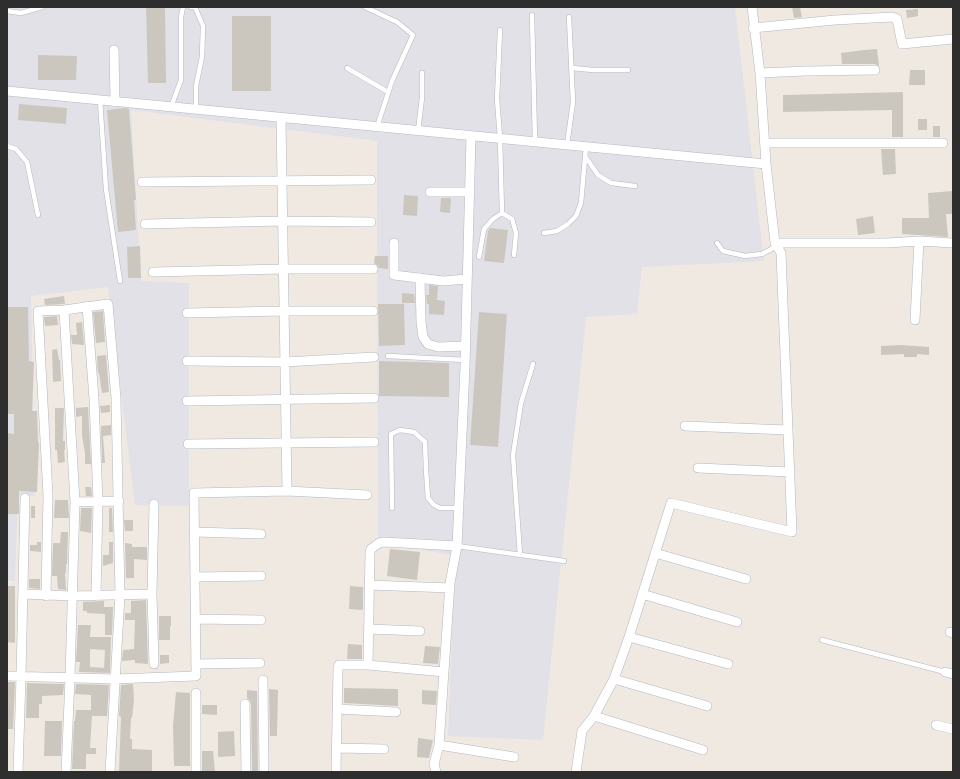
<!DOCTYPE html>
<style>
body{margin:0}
#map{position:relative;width:960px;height:779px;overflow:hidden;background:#efe9e1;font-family:"Fira Sans Condensed",sans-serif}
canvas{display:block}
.frame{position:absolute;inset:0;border:8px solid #2e2e2e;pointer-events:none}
</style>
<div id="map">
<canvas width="960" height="779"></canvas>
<div class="frame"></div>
</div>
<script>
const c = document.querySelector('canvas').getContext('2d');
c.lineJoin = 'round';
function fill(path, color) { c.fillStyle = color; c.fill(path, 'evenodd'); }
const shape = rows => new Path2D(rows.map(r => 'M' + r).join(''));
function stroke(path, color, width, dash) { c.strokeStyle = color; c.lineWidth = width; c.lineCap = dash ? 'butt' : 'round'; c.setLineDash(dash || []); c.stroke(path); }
fill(shape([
 [7,7,735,7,764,261,642,267,637,314,586,317,543,740,448,736,455,556,378,541,377,141,131,110,141,281,189,283,189,506,135,505,108,287,31,296,35,496,18,495,15,581,7,581]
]), '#e3e1e8');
fill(shape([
 [146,7,165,7,166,83,148,83],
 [792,7,800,7,802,17,794,18],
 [918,9,918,16,907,18,906,10],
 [232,16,271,16,271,91,232,91],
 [877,49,879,66,875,64,842,64,841,53,864,50],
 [38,55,77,56,76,80,38,80],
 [910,70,925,70,925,85,909,85],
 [903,92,903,137,892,137,892,110,783,112,783,95],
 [19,104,67,108,66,124,18,120],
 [125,108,129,109,136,200,134,200,136,230,118,232,107,110],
 [918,119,927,119,927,130,918,130],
 [933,126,940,126,940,137,933,137],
 [881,149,895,149,896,174,883,175],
 [953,191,953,214,946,214,948,237,902,234,902,218,929,218,928,193],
 [404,195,418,196,417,216,403,215],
 [441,198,451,198,450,213,440,212],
 [873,216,875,233,858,235,856,219],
 [490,228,508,230,504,263,484,261,488,231],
 [140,246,141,278,128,278,127,247],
 [375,256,388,256,388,269,379,268,378,266,374,263],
 [429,285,438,286,437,300,445,301,444,315,429,314,429,304,427,304,426,295,429,295],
 [402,293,414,294,415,303,402,303],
 [64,296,65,304,45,305,44,299],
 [378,304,404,304,405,345,379,346],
 [7,307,28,307,29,361,34,362,32,411,37,411,38,442,39,443,37,492,19,491,19,514,7,514,7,433,14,434,14,414,7,414],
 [103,311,105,342,96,343,93,312],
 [479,312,507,314,498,447,470,445],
 [57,316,58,325,45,326,44,317],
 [82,322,84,345,72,344,71,335,77,335,76,323],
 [901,345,929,347,929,355,917,354,917,357,904,357,904,354,881,355,881,346],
 [57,349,59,360,60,360,61,381,53,382,52,350],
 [106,355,109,392,102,393,99,373,98,374,97,356],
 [379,361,449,363,449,397,379,396],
 [110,405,110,412,101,413,100,406],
 [88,407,91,464,85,464,85,453,82,436,82,416,76,417,76,408],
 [55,408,64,408,63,441,65,441,65,450,64,450,65,462,58,463,57,450,55,450],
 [111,425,111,435,103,436,105,463,102,463,101,426],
 [85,487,91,487,92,496,86,496],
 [55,500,68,500,69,518,54,518],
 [31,506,35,506,35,518,31,518],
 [81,508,92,508,91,533,80,531],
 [109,508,112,508,113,532,109,532],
 [124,520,133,520,133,531,125,531],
 [61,532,68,532,67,564,66,564,66,573,65,573,66,590,58,589,57,576,52,576,53,543,60,543],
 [37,542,41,542,41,552,30,551,30,545,37,545],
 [109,542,113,542,113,563,103,566,103,555,109,555],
 [125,543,132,544,132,547,147,547,147,560,134,559,134,578,126,578],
 [390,549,420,552,417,580,387,576],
 [29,579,40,579,40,589,29,588],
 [7,586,15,586,15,643,7,642],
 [350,586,363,587,363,610,349,609],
 [146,600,148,664,135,663,135,660,122,661,123,650,134,649,135,620,125,620,125,613,131,613,131,601],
 [104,601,104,607,113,607,112,635,105,635,105,614,87,613,87,611,83,611,83,602],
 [159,616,171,616,171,626,170,626,170,640,159,640],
 [78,625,91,625,90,637,111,637,110,673,79,672,80,662,76,662],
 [90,649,105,650,104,668,90,667],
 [348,644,362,645,362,659,347,659],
 [425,646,440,647,438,664,423,663],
 [160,655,169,655,169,663,160,664],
 [7,682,15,682,13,729,7,729],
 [27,683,64,684,63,695,42,696,42,704,39,704,39,718,26,718],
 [76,684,109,685,107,716,92,716,90,748,96,748,96,754,86,754,86,769,72,769,74,721,75,721,76,710,91,710,91,695,75,694],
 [133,684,134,700,132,718,131,718,130,739,132,739,132,749,152,750,152,772,119,772,121,717,119,716,121,685],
 [344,688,398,689,398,706,344,703],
 [269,689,278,690,277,736,270,736],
 [247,690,257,691,258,772,252,772,251,704,250,701,247,698],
 [422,690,437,691,436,705,422,704],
 [176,692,190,693,190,766,174,766,173,725],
 [202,705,217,705,217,715,202,714],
 [45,721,62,721,61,756,44,756],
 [234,731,235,756,218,757,218,732],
 [418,738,433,740,429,758,417,757],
 [202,751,213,751,215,772,202,772]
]), '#cbc7bf');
const lane = shape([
 [191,7,195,7,203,26,202,57,196,86,196,109],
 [365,7,397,22,413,35,392,81,377,127],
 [7,11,21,13,42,7],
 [532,15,535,142],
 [500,30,497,99,500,138,502,213],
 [347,68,388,92],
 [572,68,593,70,628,70],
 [100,100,106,189,120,281],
 [171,107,181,80,181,17,183,7],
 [418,131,422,98,422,73],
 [567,145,573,102,569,17],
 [7,146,16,149,27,162,38,215],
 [585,156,598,175,611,183,635,186],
 [544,233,557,231,568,224,576,216,581,203,586,147],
 [717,243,723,251,745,256,762,254,777,246],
 [479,257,484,229,493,219,502,213,512,219,516,233,514,255],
 [388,356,465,360],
 [392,508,391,434,400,430,414,432,425,442,426,470,428,498,434,505,440,508,459,508],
 [457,546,564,561],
 [520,555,513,455,521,403,533,364],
 [822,640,945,672]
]);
const street = shape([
 [752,7,760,73,766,164],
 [753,28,835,20,892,17,897,19,902,44,953,39],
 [114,50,115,102],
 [760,73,806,71,875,70],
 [7,91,766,164,775,243,781,253,792,532,671,503,629,637,614,679,594,716,582,731,576,772],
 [281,118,287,491],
 [765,143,943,143],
 [142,182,371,180],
 [430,192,470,192],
 [145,224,283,221,371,222],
 [394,243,394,275,443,281,467,279],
 [775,243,887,243,919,241,953,243],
 [153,272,284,269,373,269],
 [420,278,421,322,423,337,428,344,438,347,465,346],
 [87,306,94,399,98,502,96,596],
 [64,310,75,502,70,678,66,772],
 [187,313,284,311,373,311],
 [915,320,919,241],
 [187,361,285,362,374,357],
 [187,401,374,398],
 [685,426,788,430],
 [188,444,374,442],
 [698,468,790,472],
 [75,502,119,501],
 [154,504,152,594,154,664],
 [195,532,261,534],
 [655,553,746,579],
 [195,577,261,576],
 [369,585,450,588],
 [23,594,72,596,152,594],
 [642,594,737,622],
 [46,596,48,495,38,311,64,310,108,304,116,398,120,595,110,772],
 [195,619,261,620],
 [369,629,420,631],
 [950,632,953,633],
 [629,637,728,664],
 [196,664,260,663],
 [368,665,444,672],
 [945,672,953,674],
 [7,676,114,679,196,676,194,493,287,491,367,495],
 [614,679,707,706],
 [263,680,264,772],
 [196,693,196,772],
 [245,704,246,772],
 [337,709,396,712],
 [594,716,703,750],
 [936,725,953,729],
 [439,745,514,757],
 [337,748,384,749],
 [18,772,21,677,25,498],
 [336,772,338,668,339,665,368,665,370,552,371,549,379,543,384,542,457,546,465,367,471,136],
 [436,772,434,764,439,745,450,583,457,546]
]);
stroke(lane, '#b4b7c1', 5.5);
stroke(street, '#b4b7c1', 10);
stroke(lane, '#fff', 4.5);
stroke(street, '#fff', 9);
</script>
